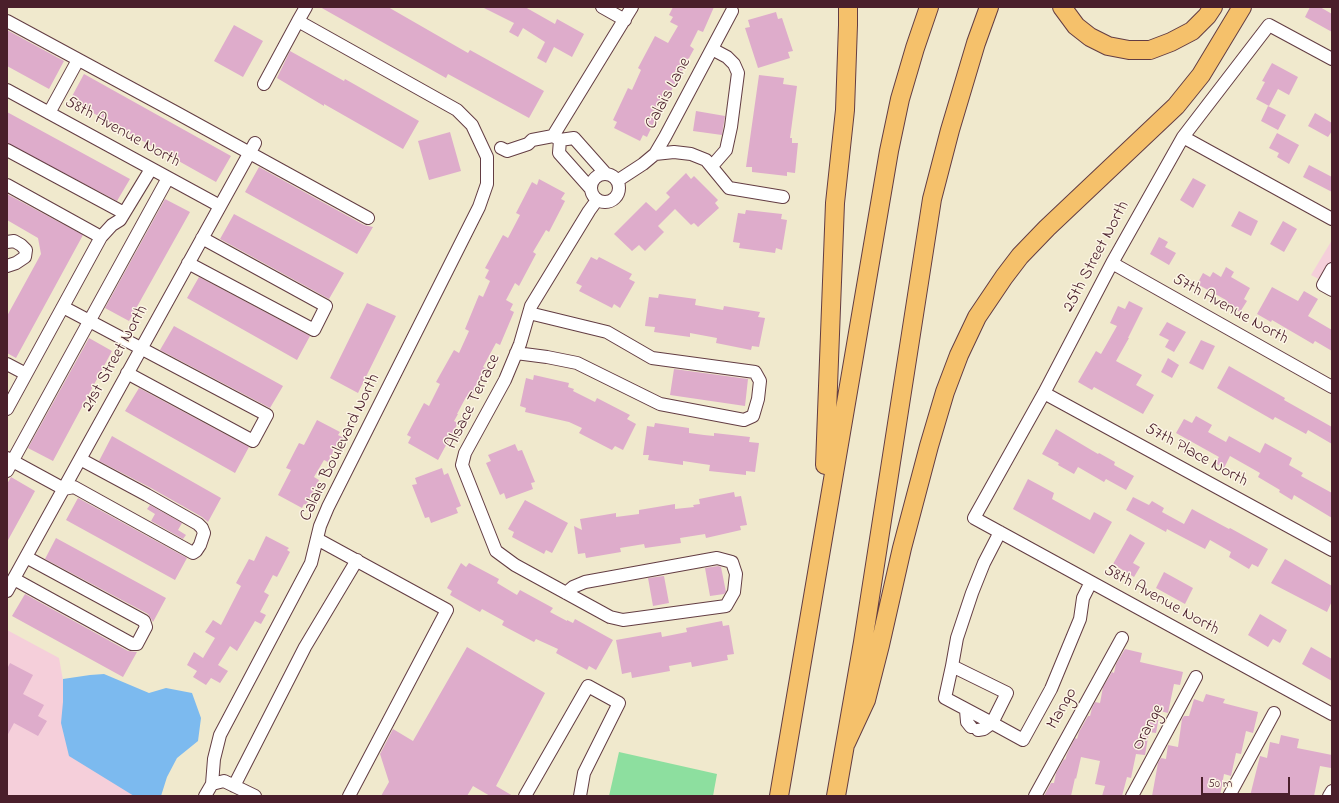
<!DOCTYPE html>
<style>
body{margin:0}
#map{position:relative;width:1339px;height:803px;overflow:hidden;background:#f0e9cd;font-family:"Indie Flower",sans-serif}
canvas{display:block}
.frame{position:absolute;inset:0;border:8px solid #4a1f2b;pointer-events:none}
.scale{position:absolute;left:1201px;top:777px;width:89px;height:18px;box-sizing:border-box;border:2px solid #4a1f2b;border-top:0;padding-left:5px;font-size:12px;line-height:14px;white-space:nowrap;color:#4a1f2b;-webkit-text-stroke:3px #fcf5e5;paint-order:stroke}
</style>
<div id="map">
<canvas width="1339" height="803"></canvas>
<div class="frame"></div>
<div class="scale">50 m</div>
</div>
<script>
const c = document.querySelector('canvas').getContext('2d');
c.lineJoin = 'round';
function fill(path, color) { c.fillStyle = color; c.fill(path, 'evenodd'); }
const shape = rows => new Path2D(rows.map(r => 'M' + r).join(''));
function stroke(path, color, width, dash) { c.strokeStyle = color; c.lineWidth = width; c.lineCap = dash ? 'butt' : 'round'; c.setLineDash(dash || []); c.stroke(path); }
function label(font, color, halo, rows, align = 'center') {
  c.font = font + ' "Indie Flower",sans-serif'; c.lineWidth = 3; c.setLineDash([]); c.textBaseline = 'middle'; c.strokeStyle = halo; c.fillStyle = color; for (const [text, x, y, turn = 0] of rows) {
    c.save(); c.translate(x, y); c.rotate((+turn || 0) * Math.PI / 180); c.textAlign = isNaN(turn) ? turn : align; if (halo) c.strokeText(text, 0, 0); c.fillText(text, 0, 0); c.restore();
  }
}
fill(shape([
 [1332,240,1332,286,1311,275],
 [7,630,59,658,64,686,63,702,134,796,136,796,7,796]
]), '#f5cfda');
fill(shape([
 [619,752,717,774,713,796,609,796]
]), '#8ddf9f');
fill(shape([
 [104,674,149,693,166,688,192,693,201,718,198,741,177,758,167,777,161,796,134,796,69,756,61,723,63,702,63,679,90,675]
]), '#7cbaef');
fill(shape([
 [320,7,388,7,468,53,470,50,544,91,529,118,448,74,446,78],
 [482,7,525,7,555,24,557,19,584,34,572,57,554,47,546,63,537,58,545,42,523,28,518,37,509,32,514,23],
 [673,7,714,7,703,32,698,30,690,46,694,49,670,93,668,92,647,137,643,135,640,141,614,128,617,122,613,120,628,88,632,90,641,70,638,68,655,36,668,43,678,26,670,22,673,17,669,15],
 [1310,7,1320,7,1332,14,1332,32,1305,17],
 [776,12,778,19,782,18,793,51,788,52,790,58,758,68,745,28,750,27,748,20],
 [234,25,263,41,243,77,214,61],
 [7,30,64,61,49,89,7,66],
 [290,51,344,81,345,79,419,121,403,149,324,104,324,106,277,78],
 [1272,63,1298,77,1289,95,1278,89,1269,106,1256,99,1265,82,1262,81],
 [84,74,231,156,216,182,70,100],
 [759,75,784,78,783,84,797,86,790,138,792,138,792,143,798,143,795,173,787,172,787,176,752,172,752,167,746,167],
 [1268,106,1286,115,1278,130,1261,121],
 [696,111,725,116,722,135,693,131],
 [7,112,130,179,117,201,7,143],
 [1315,113,1332,123,1332,131,1328,137,1308,126],
 [450,132,461,171,429,180,418,141],
 [1277,133,1299,145,1289,164,1277,157,1279,153,1269,148],
 [1309,165,1332,177,1332,192,1303,177],
 [259,167,364,225,373,227,357,254,245,192],
 [686,173,691,179,694,176,718,200,715,203,719,208,698,227,694,223,691,225,675,209,658,226,664,232,645,251,639,245,632,251,614,234,646,202,656,211,670,197,666,193],
 [1193,178,1206,185,1193,208,1180,200],
 [539,179,565,193,561,199,565,201,549,232,546,230,533,252,536,254,519,286,515,283,506,300,513,304,510,310,514,312,500,345,496,343,483,367,487,369,470,400,466,397,457,414,458,414,454,421,458,423,438,460,408,443,411,437,407,435,424,403,429,406,440,384,436,382,454,350,459,353,469,331,465,329,479,295,483,297,490,281,485,278,489,270,485,268,503,235,508,238,520,215,516,213,532,182,537,185],
 [7,194,83,235,16,358,7,353,7,316,41,254,38,238,7,220],
 [165,199,190,212,129,321,105,308],
 [746,210,782,214,781,219,787,220,782,250,776,248,775,253,739,248,740,243,733,242,738,213,745,214],
 [1239,211,1258,221,1251,236,1231,226],
 [234,214,344,273,329,299,220,239],
 [1283,221,1297,229,1284,252,1270,244],
 [1159,237,1168,242,1165,247,1176,253,1169,265,1150,254],
 [591,257,597,260,599,257,632,274,629,279,635,282,620,308,614,304,612,308,579,291,582,286,576,283],
 [1226,267,1234,272,1231,277,1250,288,1244,299,1247,301,1240,312,1224,303,1226,300,1197,284,1203,273,1210,277,1213,272,1221,277],
 [199,277,310,336,297,360,187,298],
 [1272,287,1298,301,1304,291,1318,299,1308,316,1332,330,1332,351,1315,341,1313,344,1272,320,1271,322,1257,314],
 [659,294,696,299,695,305,723,310,724,306,760,312,758,317,765,318,759,347,752,346,751,350,716,343,717,338,690,333,690,337,654,332,655,327,645,326,649,297,658,298],
 [1129,301,1143,308,1128,338,1129,338,1116,361,1142,375,1136,385,1154,395,1143,414,1094,387,1092,390,1078,382,1096,351,1101,354,1117,326,1110,323,1118,306,1125,309],
 [367,303,396,316,358,393,330,378],
 [1167,322,1186,332,1174,352,1165,347,1169,340,1159,335],
 [174,326,283,386,270,408,160,350],
 [89,338,112,351,53,461,28,448],
 [1201,340,1215,346,1203,370,1189,363],
 [1168,358,1179,365,1172,378,1161,372],
 [1229,366,1285,398,1284,400,1332,427,1332,444,1308,430,1306,434,1275,417,1273,420,1217,388],
 [674,369,748,379,745,406,670,395],
 [534,375,569,383,568,387,574,389,573,391,595,402,597,398,630,415,627,419,636,424,623,450,615,446,612,450,579,433,582,428,569,422,525,412,526,408,520,406,526,378,533,380],
 [139,388,249,447,235,473,125,411],
 [1196,416,1212,425,1208,432,1226,442,1229,436,1260,453,1265,443,1292,458,1289,465,1303,473,1301,476,1332,493,1332,518,1294,495,1292,500,1279,492,1280,490,1258,477,1260,473,1230,456,1224,468,1215,463,1219,457,1176,433,1184,419,1192,423],
 [317,420,340,432,338,435,346,439,341,447,337,444,328,462,324,460,314,477,319,480,306,505,304,504,302,508,278,495,291,470,286,468,299,443,304,445],
 [655,423,689,428,689,433,704,435,714,436,714,433,750,437,749,442,759,443,755,472,746,471,746,475,709,471,710,465,683,461,683,465,648,460,649,455,643,455,647,426,654,427],
 [1056,429,1098,454,1099,453,1115,462,1114,465,1134,476,1126,490,1106,479,1104,482,1078,467,1074,474,1058,465,1059,463,1042,454],
 [112,436,221,498,208,522,202,517,151,488,99,461],
 [515,444,518,451,522,450,535,482,531,483,533,489,506,499,504,493,500,495,486,463,491,461,488,455],
 [442,468,444,475,448,473,461,506,456,508,458,513,431,523,429,517,425,518,412,485,417,484,415,478],
 [11,477,35,491,7,542,7,484],
 [1028,479,1054,493,1052,499,1090,520,1094,512,1112,522,1094,554,1013,509],
 [734,492,735,497,741,496,747,525,740,526,741,530,706,538,705,534,680,538,681,543,645,548,644,544,620,548,621,552,586,558,585,553,578,554,574,526,582,530,580,519,616,513,616,517,639,514,639,510,675,504,675,509,694,507,693,505,700,504,699,499],
 [1133,497,1149,505,1152,501,1164,508,1162,512,1184,524,1192,509,1229,529,1230,528,1268,549,1258,567,1252,564,1249,569,1229,557,1231,552,1210,540,1205,549,1167,529,1166,532,1126,510],
 [78,498,187,558,175,580,66,520],
 [525,500,568,523,552,553,546,550,544,554,512,537,514,532,508,529],
 [150,505,182,523,178,530,186,535,183,539,151,521,155,514,147,509],
 [1130,534,1145,543,1133,563,1140,567,1134,577,1113,564],
 [266,536,289,548,287,550,290,552,277,577,273,575,264,592,269,595,260,612,266,615,261,624,255,621,237,651,230,646,218,665,228,671,220,683,211,678,206,685,193,677,197,671,187,665,194,652,203,658,215,638,205,632,213,620,221,625,241,586,236,583,249,559,254,561],
 [56,538,166,598,153,622,148,614,45,559],
 [1285,559,1332,586,1332,601,1327,612,1271,583],
 [461,563,466,567,469,563,499,579,497,583,517,595,520,590,553,608,550,612,567,621,567,620,573,623,575,619,613,640,596,670,589,666,587,670,556,653,558,649,536,639,534,642,502,625,504,621,482,609,480,612,450,595,452,591,447,588],
 [718,566,721,567,726,592,724,594,710,596,705,568],
 [1164,572,1193,588,1185,604,1156,588],
 [664,576,669,603,653,606,648,578],
 [25,594,128,651,137,652,123,677,12,616],
 [1260,614,1287,630,1280,643,1273,639,1268,647,1248,635],
 [722,621,723,626,729,625,734,654,727,655,728,660,692,667,691,662,669,666,670,671,632,678,631,672,622,674,616,640,661,632,662,637,687,632,686,628],
 [467,647,545,693,496,786,513,796,490,796,473,786,467,796,381,796,389,782,380,754,393,729,413,741],
 [1311,647,1332,659,1332,681,1302,664],
 [1125,649,1142,653,1140,662,1183,672,1180,685,1174,684,1168,713,1160,711,1156,733,1149,732,1145,755,1136,754,1131,778,1127,777,1122,796,1102,796,1105,786,1095,784,1100,761,1081,757,1076,779,1075,778,1071,796,1044,796,1051,783,1054,783,1056,773,1064,759,1065,760,1067,754,1075,738,1077,739,1079,732,1088,716,1090,716,1092,708,1095,702,1100,703,1103,687,1112,672,1114,673,1116,664],
 [10,663,33,675,23,694,44,705,38,716,47,721,38,736,14,723,7,736,7,669],
 [1206,694,1225,699,1223,703,1258,712,1253,733,1246,731,1241,754,1236,753,1231,776,1224,774,1220,796,1152,796,1158,763,1161,758,1166,759,1168,745,1178,747,1182,719,1184,716,1189,716,1194,699,1203,702],
 [1281,735,1299,739,1297,748,1332,755,1331,768,1320,766,1314,796,1250,796,1260,756,1267,758,1270,742,1279,744]
]), '#deaccb');
const minor = shape([
 [602,7,625,20],
 [7,21,177,113,368,218],
 [298,21,306,7],
 [1332,59,1269,25,1183,137,1112,263,1044,393,974,518,1332,714],
 [7,90,220,206],
 [49,113,78,60],
 [553,136,632,7],
 [1183,137,1332,219],
 [560,140,559,153,591,189],
 [501,148,507,151,528,144,532,140,553,136,560,140,574,138,606,174],
 [7,150,124,213],
 [655,154,674,152,691,154,706,160,729,188,783,197],
 [712,166,726,150,731,127,738,73,734,64,727,57,712,49],
 '591 188a14 14 0 1 1 28 0a14 14 0 1 1-28 0Z',
 [617,181,643,164,655,154,665,137,732,11],
 [7,185,101,237],
 [7,242,14,241,21,245,26,250,25,257,16,263,7,266],
 [188,263,314,330,326,306,202,238],
 [1112,263,1332,387],
 [1332,269,1323,285,1332,290],
 [63,307,267,415,253,441,127,373],
 [516,353,547,357,577,363,660,404,744,420,753,416,758,399,760,381,755,372,652,358,607,332,529,313],
 [7,364,26,374],
 [1044,393,1332,550],
 [7,409,101,237,112,225,120,220,151,169],
 [7,458,64,489,74,487,193,553,196,551,200,545,204,533,202,528,198,524,147,495,80,459],
 [7,471,168,178],
 [317,539,447,610,349,796],
 [14,579,132,644,137,644,146,627,144,621,26,557],
 [7,591,255,143],
 [566,593,573,587,585,582,717,558,732,562,736,574,734,592,726,606,623,620,610,617,515,565,496,551,462,465,465,453,505,380,520,344,531,306,589,211,597,200],
 [952,666,1007,693,992,723,945,698,952,666,957,638,972,593,984,563,1000,532],
 [966,710,967,722,971,727],
 [978,730,984,729,992,723,1023,740,1051,689,1080,619,1083,598,1091,582],
 [212,784,224,781,255,796],
 [234,786,305,647,357,560],
 [205,796,212,784,214,759,220,735,311,563,320,526,328,507,479,207,487,184,487,157,472,125,457,110,298,21,264,84],
 [525,796,588,686,619,703,584,773,580,796],
 [1035,796,1122,638],
 [1132,796,1196,677],
 [1229,796,1274,713],
 [1329,796,1332,791]
]);
const highway = shape([
 [1062,7,1076,26,1090,37,1108,46,1129,50,1150,50,1171,42,1192,31,1207,16,1213,7],
 [825,465,835,203,845,110,848,25,848,7],
 [846,743,866,700,880,645,902,548,929,446,945,392,959,355,977,317,1004,277,1020,256,1047,228,1176,106,1201,75,1242,7],
 [779,796,889,151,900,99,915,48,929,7],
 [836,796,863,642,932,199,950,130,976,43,989,7]
]);
stroke(minor, '#633d43', 14);
stroke(highway, '#633d43', 20);
stroke(minor, '#fff', 12);
stroke(highway, '#f5c16b', 18);
label('17px', '#4a1f2b', '#fcf5e5', [
 ["Calais Lane",669,94,-62],
 ["58th Avenue North",122,133,29],
 ["25th Street North",1097,257,-62],
 ["57th Avenue North",1230,310,29],
 ["21st Street North",116,359,-61],
 ["Alsace Terrace",474,402,-64],
 ["Calais Boulevard North",341,448,-64],
 ["57th Place North",1196,456,29],
 ["58th Avenue North",1161,601,29],
 ["Mango",1063,709,-61],
 ["Orange",1149,728,-62]
]);
</script>
